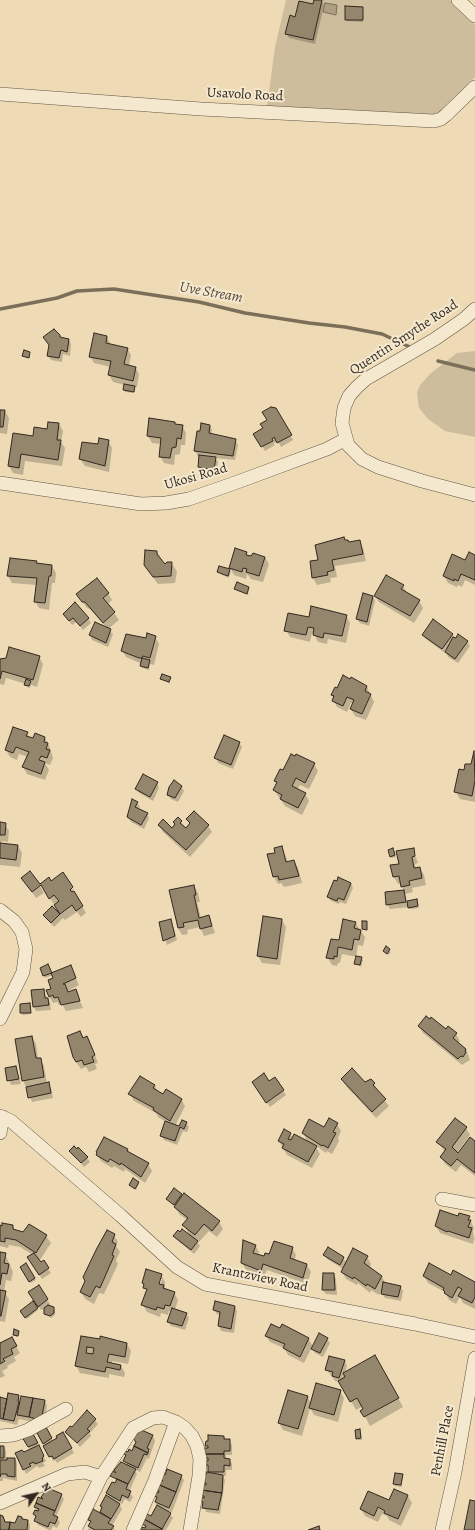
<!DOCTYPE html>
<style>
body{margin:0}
#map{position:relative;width:475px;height:1530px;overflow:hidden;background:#eedbb5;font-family:Alegreya,serif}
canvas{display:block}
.north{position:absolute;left:16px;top:1474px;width:40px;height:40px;-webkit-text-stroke:3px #f4e8cf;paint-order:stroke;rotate:56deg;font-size:11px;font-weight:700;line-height:16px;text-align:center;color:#32281f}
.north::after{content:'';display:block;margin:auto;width:14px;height:18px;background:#32281f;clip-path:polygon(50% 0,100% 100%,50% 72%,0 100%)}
</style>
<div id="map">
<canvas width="475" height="1530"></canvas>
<div class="north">N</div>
</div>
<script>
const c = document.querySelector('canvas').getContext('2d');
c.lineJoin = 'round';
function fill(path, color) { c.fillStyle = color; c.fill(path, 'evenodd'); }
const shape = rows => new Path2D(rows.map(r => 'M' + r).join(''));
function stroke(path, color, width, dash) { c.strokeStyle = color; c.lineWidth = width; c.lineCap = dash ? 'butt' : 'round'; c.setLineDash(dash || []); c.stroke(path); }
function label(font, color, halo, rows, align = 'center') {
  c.font = font + ' Alegreya,serif'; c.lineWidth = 4; c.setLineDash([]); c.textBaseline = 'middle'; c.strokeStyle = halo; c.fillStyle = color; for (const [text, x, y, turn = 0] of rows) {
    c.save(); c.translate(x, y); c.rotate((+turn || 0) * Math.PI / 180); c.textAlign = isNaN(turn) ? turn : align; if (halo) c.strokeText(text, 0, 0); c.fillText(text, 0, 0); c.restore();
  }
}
fill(shape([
 [286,0,450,0,475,25,475,77,438,115,267,107,275,47],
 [475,351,475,437,445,431,428,419,419,408,417,393,420,385,431,373,457,353]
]), '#cebd9c');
const water = shape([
 [325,3,337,5,336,15,323,12,325,3]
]);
fill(water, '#ae9e82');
stroke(water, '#7c6f5a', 1);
fill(shape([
 [315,0,322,1,324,5,315,44,289,38,286,33,296,18,313,5],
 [363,8,363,22,347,21,346,19],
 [107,337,111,345,127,348,131,355,129,366,135,367,139,374,137,387,134,387,134,393,125,392,125,385,113,382,109,375,111,367,94,363,90,356],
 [59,338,69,340,71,344,70,356,63,354,62,362,51,360,48,356],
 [275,409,293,440,281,447,278,441,274,443,275,445,265,451,255,434,264,429],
 [0,411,5,411,9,418,7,434,0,433],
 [175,423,176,425,182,426,186,433,185,445,181,445,180,454,175,455,174,465,164,463,160,456,161,444,152,443,148,436],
 [59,424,63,431,61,442,65,448,62,466,25,461,23,475,13,473,9,466,33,437],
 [210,425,212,430,211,434,235,440,238,445,235,460,215,458,218,462,216,474,202,472,199,467,200,456,198,456,195,451,200,432],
 [108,441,112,448,109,472,85,466,80,459],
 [346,541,349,543,359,541,363,548,366,561,335,566,337,577,330,578,331,582,317,585,313,578,311,562,319,561],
 [157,552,165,566,167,563,173,565,177,572,175,583,158,584,149,572,145,565],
 [246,553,248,556,265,557,269,564,263,582,251,579,247,574,246,579,234,575,230,568],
 [475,556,475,585,465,580,462,587,458,585,457,587,448,583,444,576],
 [36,562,38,564,52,566,56,573,55,583,52,583,49,610,39,608,35,601,37,585,12,583,8,576],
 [220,567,231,571,229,578,220,574],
 [92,581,108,593,112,600,108,604,119,620,108,629,113,634,108,647,92,640,90,635,95,623,107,628,90,609,87,608,77,595],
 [403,586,407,593,419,601,423,608,414,623,379,602,375,596],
 [249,588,248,595,235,589],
 [373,596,375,601,369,626,360,623,357,619],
 [64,614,88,618,91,623,83,630,76,622,72,625],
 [346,616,350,623,346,643,328,639,327,644,318,642,314,634,312,633,310,642,290,637,286,630,309,618],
 [452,634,455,639,467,641,470,646,458,663,448,657,446,652,445,653,426,639,423,635],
 [155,637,159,644,154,665,150,664,149,670,142,668,142,664,126,657,122,650],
 [39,657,43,664,37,687,31,685,30,688,27,687,26,684,6,678,4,685,0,684,0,660],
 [170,678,170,684,161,679],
 [367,687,374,702,366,720,355,716,351,709,353,704,351,703,347,712,337,707,333,700,332,695,338,689],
 [27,733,30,738,45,738,49,745,53,758,50,765,45,763,49,770,45,780,27,774,23,767,28,757,19,754,17,760,10,757,6,750],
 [239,743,242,747,233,769,218,763,216,758],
 [475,753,475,802,460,799,456,792,464,771,472,765],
 [314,764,318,771,309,789,300,785,297,790,305,794,309,801,302,815,285,806,274,790,277,784,276,781,283,771],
 [157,783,159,788,153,801,139,793,136,789],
 [181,786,184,791,178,802,171,799,168,795],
 [137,803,140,807,138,809,147,814,149,818,144,829,131,822,128,817],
 [178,818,186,829,190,825,187,819,208,826,212,832,190,857,163,832,159,825,172,829],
 [0,823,5,824,9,831,8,842,2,841,1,844,18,846,22,853,20,867,0,865],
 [282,847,288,862,294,861,298,868,302,883,284,887,281,883,278,884,274,877,276,854],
 [413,849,418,863,415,864,416,869,420,868,424,875,426,885,412,888,413,892,405,894,407,902,417,900,419,908,410,909,409,907,390,909,387,904,386,893,404,891,401,883,398,884,394,877,400,865],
 [394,851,396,857,392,858,391,856],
 [62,874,72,888,86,913,81,917,77,912,65,920,63,918,54,927,44,915,52,907,61,915,45,891,51,882],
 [22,878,40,886,44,893,36,898],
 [351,883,353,888,346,904,340,902,339,904,331,901,328,896],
 [194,886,198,893,200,902,197,902,201,918,209,916,215,933,204,936,200,927,187,930,188,934,182,935,178,928],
 [171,920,177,940,167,945,160,922],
 [282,920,286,927,280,965,262,963,258,956],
 [355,922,365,937,363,946,358,945,356,957,363,960,361,967,355,963,357,957,342,954,340,963,338,963,337,966,332,965,328,958],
 [386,948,391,952,388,955,384,951],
 [48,965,52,974,71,967,79,985,68,991,69,992,75,990,83,1008,66,1011,62,1004,59,1005,57,1002,53,1003,49,996,55,979,53,975,45,978,41,968],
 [43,990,50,1003,51,1010,36,1011,34,1007],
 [29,1004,31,1014,22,1015,21,1005],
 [419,1026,456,1034,460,1041,458,1043,466,1049,470,1060,462,1065,423,1033],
 [80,1032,84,1039,91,1045,98,1063,95,1064,97,1069,89,1072,86,1067,81,1069,73,1057],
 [32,1037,36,1044,38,1059,40,1059,44,1066,47,1084,51,1088,53,1098,32,1102,23,1080],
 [16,1067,21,1084,11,1085,6,1069],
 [140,1077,155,1086,159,1093,181,1099,185,1106,175,1126,180,1128,182,1121,186,1123,189,1127,187,1132,183,1131,177,1145,164,1140,161,1135,166,1122,158,1117,156,1113,134,1101,130,1094],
 [342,1079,374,1083,377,1091,389,1106,376,1118,346,1086],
 [269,1082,283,1090,286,1095,270,1107,255,1086],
 [455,1119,466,1128,470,1135,457,1153,458,1154,475,1142,475,1176,461,1165,456,1172,445,1164,441,1157,445,1152,438,1142],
 [337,1124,341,1131,338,1138,339,1141,332,1154,327,1151,326,1153,315,1145,320,1154,312,1168,287,1155,279,1141,290,1134,293,1138,308,1143,303,1133],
 [128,1150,130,1154,148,1164,152,1171,145,1183,125,1169,124,1172,114,1166,112,1168,101,1161,97,1155],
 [71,1151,87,1158,90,1162,84,1167],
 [138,1182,139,1184,136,1190,132,1187,131,1185],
 [181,1195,219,1222,223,1229,217,1237,209,1231,199,1242,195,1239,200,1246,194,1254,177,1240,175,1236,180,1233,190,1236,184,1225,187,1220,179,1214,175,1206,169,1201],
 [469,1217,474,1228,473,1232,475,1241,474,1239,473,1244,440,1233,436,1226,459,1218],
 [0,1226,12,1226,15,1230,46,1236,51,1243,40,1260,36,1257,40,1263,43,1262,51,1273,42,1279,31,1262,33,1255,20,1247,9,1245,8,1248,0,1246],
 [114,1235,118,1242,116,1246,120,1252,116,1260,118,1264,104,1294,99,1293,94,1304,85,1299,81,1292],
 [244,1242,255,1245,259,1252,258,1255,264,1257,292,1248,296,1255,294,1261,307,1265,311,1272,307,1284,267,1270,264,1277,246,1270,242,1263],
 [353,1249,367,1257,371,1264,369,1268,382,1277,386,1284,400,1287,403,1291,401,1301,385,1298,382,1293,383,1288,379,1295,371,1290,370,1293,358,1283,357,1285,346,1279,342,1272,343,1269,327,1259,325,1255,343,1258,346,1262],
 [0,1253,5,1254,13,1272,11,1281,6,1280,4,1292,9,1299,5,1322,0,1321],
 [26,1265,36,1280,31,1283,21,1268],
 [333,1274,336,1279,337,1295,326,1294,323,1290],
 [161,1275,165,1282,165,1290,174,1293,178,1300,175,1310,186,1314,189,1318,185,1330,171,1326,168,1322,172,1312,169,1311,168,1315,161,1313,160,1317,147,1312,143,1305,147,1292,143,1283],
 [160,1279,162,1279,159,1289,157,1288],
 [424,1276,451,1276,475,1283,475,1309,463,1303,460,1297,456,1304,449,1300,445,1292,428,1283],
 [39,1286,50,1304,48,1306,55,1310,55,1315,51,1318,47,1315,45,1308,41,1310,32,1297],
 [235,1307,237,1311,234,1333,221,1331,219,1326,221,1315,217,1314,214,1310],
 [37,1308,38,1310,27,1319,22,1313],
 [18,1332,18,1337,15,1336,14,1334],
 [266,1336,308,1338,313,1347,327,1339,330,1343,323,1357,315,1353,312,1347,304,1363,288,1355,284,1348,270,1342],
 [82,1337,127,1344,131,1351,128,1364,112,1361,112,1364,121,1366,125,1373,124,1377,109,1374,109,1378,80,1373,76,1366],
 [11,1338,20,1353,14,1357,16,1361,7,1366,8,1368,2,1371,5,1376,0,1378,0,1344],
 [375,1356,403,1407,370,1426,362,1411,365,1409,363,1406,356,1410,340,1382,335,1381,327,1370,330,1357,345,1361,347,1366,345,1373],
 [340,1391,344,1398,338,1422,314,1415,310,1408,302,1436,283,1430,279,1423,307,1397,311,1403],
 [18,1396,21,1400,21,1397,45,1401,47,1406,45,1420,42,1424,19,1419,17,1425,0,1421,0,1398,8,1400],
 [87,1412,98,1424,90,1433,91,1436,80,1447,66,1432,72,1429],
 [46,1429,53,1441,63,1433,74,1453,57,1463,55,1460,53,1461,38,1433],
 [140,1430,153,1436,155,1441,149,1459,147,1458,140,1472,134,1469,137,1474,129,1492,133,1497,130,1502,125,1499,122,1504,118,1502,122,1509,112,1526,115,1530,88,1530,91,1522,89,1519,100,1514,103,1509,101,1506,110,1499,107,1493,117,1481,112,1476,118,1475,127,1466,125,1461,126,1457,125,1454,133,1452],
 [360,1430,362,1440,358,1440,357,1438],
 [32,1433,46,1461,43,1463,45,1466,39,1468,37,1466,26,1474,24,1469,23,1453,30,1450,24,1437],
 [224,1437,226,1440,229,1440,232,1445,232,1455,226,1455,226,1459,230,1460,232,1464,232,1470,226,1470,226,1476,223,1476,225,1480,220,1514,206,1512,201,1495,206,1486,204,1482,210,1474,205,1458,208,1449,206,1446],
 [0,1447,4,1447,6,1451,6,1459,15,1459,17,1463,17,1481,3,1478,3,1481,0,1481],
 [402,1475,402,1487,395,1486,394,1484],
 [181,1476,184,1480,172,1512,168,1511,173,1518,166,1530,142,1530,146,1529,143,1524,152,1518,158,1506,155,1496,159,1494,156,1489,164,1483],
 [394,1490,408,1496,412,1503,401,1526,389,1520,387,1516,382,1514,378,1522,365,1516,361,1509,389,1502],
 [61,1495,64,1499,56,1517,60,1522,57,1528,53,1526,51,1530,49,1530,38,1525,34,1514,38,1513,35,1507],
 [0,1516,3,1516,6,1523,16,1524,16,1520,22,1518,23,1520,28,1521,30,1525,30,1530,0,1530]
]), '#0003');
stroke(shape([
 [0,309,57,298,77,291,114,289,199,302,245,313,309,323,345,327,382,334,412,348],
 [438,361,475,370]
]), '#7c6f5a', 3.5);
const building = shape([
 [314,0,322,0,313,40,285,34,290,15,295,17,299,1,313,4,314,0],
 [345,6,363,7,363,20,345,20,345,6],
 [54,329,60,335,60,337,69,339,67,352,61,350,59,358,47,356,49,345,43,337,54,329],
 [94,333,107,336,106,343,128,348,124,364,136,367,133,381,108,375,111,361,89,357,94,333],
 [24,350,30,352,29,358,22,356,24,350],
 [124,384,135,386,134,392,123,390,124,384],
 [271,407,276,408,292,435,277,443,274,437,272,439,273,441,261,447,253,434,263,428,260,424,267,420,262,412,271,407],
 [0,410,5,410,3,427,0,427,0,410],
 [149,418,175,422,175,424,183,425,181,439,177,438,176,447,172,448,170,458,159,457,161,438,147,436,149,418],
 [48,422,59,423,57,440,61,440,58,460,21,454,19,468,8,466,13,433,33,436,34,427,47,429,48,422],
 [201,423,210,425,209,433,236,439,233,456,194,451,197,431,200,431,201,423],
 [99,438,109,440,105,466,79,459,82,442,98,444,99,438],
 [199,455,216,457,214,470,198,467,199,455],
 [344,537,345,540,348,540,349,542,360,540,363,554,332,560,334,570,327,572,328,575,312,578,310,561,318,560,315,545,344,537],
 [235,548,247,552,246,555,251,556,253,553,265,557,259,576,246,572,247,569,243,568,242,572,229,568,235,548],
 [145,550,157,551,157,554,165,564,167,562,172,562,171,576,153,577,144,565,145,550],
 [469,552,475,555,475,580,461,574,458,581,454,579,454,581,443,576,452,554,465,560,469,552],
 [10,558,37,561,36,563,52,565,51,576,49,576,45,603,34,602,37,578,7,576,10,558],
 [219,566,230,569,228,576,217,572,219,566],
 [386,575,404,585,401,589,420,600,410,616,374,596,386,575],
 [97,578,109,593,103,598,115,612,103,623,85,602,82,602,76,594,97,578],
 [237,582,249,587,247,594,234,589,237,582],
 [363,593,373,596,367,622,356,619,363,593],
 [75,602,89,618,80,626,73,618,69,621,63,614,75,602],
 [311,606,347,615,342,636,324,633,323,638,313,635,314,628,308,627,306,635,284,631,288,613,309,617,311,606],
 [433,619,453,634,442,649,422,635,433,619],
 [95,622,111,629,106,643,89,635,95,622],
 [147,633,156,636,150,658,143,656,142,658,139,658,121,651,126,634,146,638,147,633],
 [458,634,468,641,455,659,445,652,453,637,456,638,458,634],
 [9,647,40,656,33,680,2,671,0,679,0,659,6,658,9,647],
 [142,658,150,660,148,668,140,666,142,658],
 [162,674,171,677,169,682,160,679,162,674],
 [343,675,350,679,351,677,367,686,365,691,371,694,362,714,350,709,354,700,347,697,343,706,332,701,334,696,331,695,335,687,337,688,343,675],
 [26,679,31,681,29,686,24,685,26,679],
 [13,727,28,732,26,736,33,738,35,733,45,737,44,742,48,743,46,749,50,750,47,758,41,756,39,760,45,762,41,774,22,767,29,752,16,747,13,753,5,750,13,727],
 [224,735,240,742,231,765,214,758,224,735],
 [474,751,475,781,472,796,454,792,459,769,464,770,465,764,471,764,474,751],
 [291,754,295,756,296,754,315,763,305,783,296,778,292,786,306,793,298,808,280,799,282,795,273,790,277,782,274,781,280,769,283,770,291,754],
 [143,774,158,782,150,797,135,789,143,774],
 [174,780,182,786,175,798,167,795,169,787,174,780],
 [132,799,138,802,135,807,148,813,141,825,127,817,132,799],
 [194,811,209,825,186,850,158,825,163,819,172,828,175,824,173,822,178,817,182,821,180,823,186,828,190,823,186,819,194,811],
 [0,822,6,823,5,835,0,835,0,822],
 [0,843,18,845,16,860,0,858,0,843],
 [282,846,286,862,294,860,299,876,279,880,278,876,273,877,267,854,275,853,274,848,282,846],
 [393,848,395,855,390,857,388,850,393,848],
 [414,848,415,856,412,857,414,868,420,867,422,878,409,881,410,885,401,887,399,876,393,877,390,865,399,864,396,851,414,848],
 [30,871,40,884,49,877,51,881,63,872,73,887,70,890,72,892,74,891,83,906,76,911,72,905,60,914,54,905,59,901,54,895,49,899,41,885,32,892,21,878,30,871],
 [338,877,351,883,344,900,338,898,337,901,327,897,334,880,337,881,338,877],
 [194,885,196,895,194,895,199,918,209,915,212,926,200,929,198,920,183,923,184,927,178,928,169,890,194,885],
 [404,890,406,902,386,905,385,892,404,890],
 [417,899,418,906,408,908,407,901,417,899],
 [52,906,60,914,51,923,43,915,52,906],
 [263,916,282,919,277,959,257,956,263,916],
 [171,919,175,936,163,941,159,922,171,919],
 [343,919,356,922,354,928,361,930,359,940,354,939,352,950,338,947,337,957,334,956,334,959,326,958,331,939,339,940,343,919],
 [362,921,367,921,367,930,362,929,362,921],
 [386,946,390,949,387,954,383,951,386,946],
 [356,956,362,957,360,965,354,964,356,956],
 [48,964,52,973,43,976,40,968,48,964],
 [71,965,76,978,63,984,65,984,68,992,76,989,80,1001,61,1005,58,997,54,998,53,995,49,997,46,990,51,989,48,980,53,978,51,973,71,965],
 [44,989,45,998,48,998,49,1005,33,1007,31,990,44,989],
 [30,1003,31,1013,20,1013,20,1004,30,1003],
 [426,1016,430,1019,431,1017,446,1029,448,1026,457,1033,453,1038,466,1049,465,1051,466,1052,463,1057,461,1056,458,1059,418,1026,426,1016],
 [80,1031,83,1038,87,1036,95,1055,92,1057,94,1062,84,1065,82,1060,76,1062,73,1057,67,1036,80,1031],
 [32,1036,36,1058,41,1058,44,1077,22,1081,15,1039,32,1036],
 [16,1066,19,1079,7,1081,5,1068,16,1066],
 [352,1068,365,1082,371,1079,375,1083,373,1085,386,1099,372,1112,341,1079,352,1068],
 [264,1073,269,1081,275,1077,284,1090,266,1103,252,1082,264,1073],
 [140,1076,155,1085,153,1088,163,1094,166,1089,182,1099,170,1121,153,1110,154,1108,128,1094,140,1076],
 [49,1082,51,1093,28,1098,26,1087,49,1082],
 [329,1118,338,1123,333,1132,336,1133,328,1148,323,1145,322,1146,302,1133,309,1119,324,1127,329,1118],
 [455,1118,467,1127,452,1147,458,1153,470,1137,475,1141,475,1173,457,1159,451,1166,440,1157,446,1149,436,1142,455,1118],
 [182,1120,187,1122,184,1129,180,1127,175,1141,160,1136,165,1121,179,1126,182,1120],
 [284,1129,291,1133,288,1139,291,1140,294,1134,317,1146,308,1162,282,1148,284,1144,278,1141,284,1129],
 [104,1137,128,1149,127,1151,149,1163,141,1177,121,1163,120,1165,110,1159,108,1162,96,1155,97,1153,96,1152,104,1137],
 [74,1146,77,1149,78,1147,88,1157,81,1163,69,1151,74,1146],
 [133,1178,139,1182,135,1189,129,1185,133,1178],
 [174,1188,182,1194,174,1205,166,1199,174,1188],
 [184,1193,220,1221,212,1231,204,1224,195,1235,182,1225,188,1218,174,1207,184,1193],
 [440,1210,458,1216,459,1213,470,1216,468,1220,471,1220,468,1227,472,1228,469,1238,448,1231,447,1232,435,1226,440,1210],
 [2,1223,13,1225,13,1229,23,1232,29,1224,47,1235,36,1253,16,1240,5,1238,5,1242,0,1241,0,1225,2,1226,2,1223],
 [182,1229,198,1241,191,1250,173,1236,178,1230,180,1232,182,1229],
 [107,1230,115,1234,112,1242,116,1244,112,1255,114,1256,100,1288,96,1286,90,1297,80,1292,85,1281,83,1277,97,1248,107,1230],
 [243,1240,256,1245,253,1253,264,1256,265,1253,269,1254,274,1241,293,1247,290,1258,307,1264,303,1278,263,1264,261,1271,241,1263,243,1240],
 [328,1247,344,1257,340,1265,323,1255,328,1247],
 [353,1248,368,1256,364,1263,382,1276,375,1289,367,1284,366,1286,354,1277,353,1279,341,1272,353,1248],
 [0,1252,6,1253,4,1263,9,1264,7,1274,2,1273,0,1285,0,1252],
 [34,1253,41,1262,44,1260,49,1268,39,1275,27,1257,34,1253],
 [26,1263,35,1278,29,1282,20,1267,26,1263],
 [429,1263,451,1275,453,1270,475,1282,475,1297,472,1303,458,1296,462,1289,458,1287,452,1298,444,1293,445,1292,443,1290,444,1288,423,1276,429,1263],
 [146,1269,162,1274,159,1284,164,1285,163,1288,175,1292,170,1306,165,1305,164,1309,157,1307,156,1310,141,1305,147,1289,143,1288,144,1284,142,1283,146,1269],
 [323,1273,334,1273,335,1290,322,1290,323,1273],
 [383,1282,401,1286,398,1297,381,1294,383,1282],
 [39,1285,48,1299,38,1307,28,1292,39,1285],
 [0,1290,6,1291,1,1316,0,1316,0,1290],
 [33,1301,38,1308,25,1318,20,1311,33,1301],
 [215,1301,235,1306,231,1329,218,1326,220,1312,213,1310,215,1301],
 [48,1305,54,1307,54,1313,50,1316,44,1314,44,1308,48,1305],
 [172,1308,187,1313,182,1326,167,1322,172,1308],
 [271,1324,280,1328,282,1324,309,1338,300,1357,283,1348,285,1344,265,1336,271,1324],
 [14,1329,19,1331,18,1336,13,1335,14,1329],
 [319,1333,328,1338,320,1353,311,1349,319,1333],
 [81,1336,100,1339,100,1336,127,1343,125,1357,109,1354,107,1362,121,1365,120,1370,106,1367,105,1372,75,1366,81,1336],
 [87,1347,94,1348,93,1354,86,1353,87,1347],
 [12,1337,17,1346,11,1349,13,1354,3,1359,5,1361,0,1364,0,1343,12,1337],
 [375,1355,399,1398,364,1417,360,1411,363,1409,357,1398,350,1402,338,1381,345,1377,343,1373,375,1355],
 [329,1356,345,1360,339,1378,332,1376,333,1372,325,1370,329,1356],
 [316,1383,341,1390,334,1415,309,1408,316,1383],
 [288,1390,308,1396,298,1429,278,1423,288,1390],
 [8,1393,19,1395,18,1401,19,1402,14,1421,3,1419,8,1393],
 [21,1396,33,1398,29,1417,17,1415,21,1396],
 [0,1397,7,1399,3,1419,0,1418,0,1397],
 [33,1398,45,1400,42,1416,41,1416,40,1420,29,1417,33,1398],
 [87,1410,96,1419,87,1429,90,1431,77,1443,65,1432,70,1426,72,1427,87,1410],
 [46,1427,52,1438,43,1444,37,1433,46,1427],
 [139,1429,153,1435,147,1448,149,1449,148,1453,134,1446,136,1442,132,1437,134,1433,137,1434,139,1429],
 [360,1429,361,1438,356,1439,355,1430,360,1429],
 [32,1432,38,1443,28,1447,22,1437,32,1432],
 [63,1432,72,1448,54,1459,52,1456,49,1457,43,1446,57,1438,56,1436,63,1432],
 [208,1435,224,1436,224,1439,230,1439,230,1451,224,1451,224,1454,204,1454,204,1448,208,1448,208,1446,205,1446,206,1441,208,1441,208,1435],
 [39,1445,44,1456,42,1458,43,1461,35,1464,34,1462,29,1464,31,1466,23,1470,15,1453,22,1450,24,1452,39,1445],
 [0,1446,4,1446,4,1458,0,1458,0,1446],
 [134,1446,148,1453,147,1455,144,1454,138,1468,123,1461,126,1455,124,1454,125,1451,128,1452,129,1449,132,1451,134,1446],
 [204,1454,224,1454,224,1458,230,1459,230,1466,224,1465,224,1472,208,1472,208,1465,205,1465,205,1461,208,1461,208,1458,204,1458,204,1454],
 [7,1458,15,1458,15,1477,7,1476,7,1474,1,1474,0,1477,0,1460,7,1460,7,1458],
 [121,1462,136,1469,128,1484,110,1476,113,1471,116,1473,114,1470,121,1462],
 [167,1469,182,1475,176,1492,157,1484,159,1479,163,1481,161,1479,162,1474,165,1475,167,1469],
 [207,1472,223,1475,222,1493,201,1490,202,1484,206,1485,206,1483,203,1482,207,1472],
 [395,1473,403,1474,401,1485,393,1484,395,1473],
 [117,1479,128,1484,126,1489,131,1491,128,1498,122,1495,120,1501,106,1493,112,1482,115,1483,117,1479],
 [157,1484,176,1492,169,1508,155,1502,157,1497,154,1496,156,1492,158,1493,159,1491,155,1489,157,1484],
 [48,1488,62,1494,55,1511,36,1503,38,1497,43,1499,41,1497,48,1488],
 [394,1489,408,1495,398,1519,384,1513,385,1511,378,1507,374,1516,360,1509,368,1491,389,1500,394,1489],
 [201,1490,222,1493,218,1510,202,1508,203,1502,200,1501,201,1497,204,1498,204,1496,200,1495,201,1490],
 [106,1495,120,1504,111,1519,100,1512,102,1507,100,1506,106,1495],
 [470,1500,475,1501,475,1530,464,1530,470,1500],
 [36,1503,55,1511,53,1515,58,1517,55,1524,50,1522,48,1527,34,1521,36,1516,33,1514,35,1510,38,1511,39,1509,34,1507,36,1503],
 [157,1505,171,1513,162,1529,144,1519,147,1514,151,1516,157,1505],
 [93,1509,111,1519,108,1523,114,1526,111,1530,95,1530,88,1526,91,1521,88,1520,93,1509],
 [0,1515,3,1516,5,1522,10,1522,9,1530,0,1530,0,1515],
 [18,1516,22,1517,22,1519,28,1520,27,1530,9,1530,10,1522,15,1523,18,1516],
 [144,1519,162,1529,162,1530,140,1530,142,1527,145,1528,146,1526,142,1524,144,1519],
 [319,1526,320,1530,308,1530,319,1526]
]);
fill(building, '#94856d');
stroke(building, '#32281f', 1);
const street = shape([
 [458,0,475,16],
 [0,94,201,109,434,121,441,119,446,115,475,87],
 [475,309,464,319,435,339,366,379,357,387,349,396,344,408,342,423,348,445,362,459,378,467,422,481,475,495],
 [0,483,141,504,166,503,189,499,232,484,327,449,346,439],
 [0,910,14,921,22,932,26,949,23,972,0,1019],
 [0,1116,11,1121,120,1215,177,1267,205,1284,415,1324,475,1337],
 [0,1133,3,1117],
 [442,1199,475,1205],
 [0,1436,14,1435,28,1430,66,1409],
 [0,1503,67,1474,85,1472,101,1477],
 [75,1530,101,1477,133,1428,153,1418,163,1417,176,1422,185,1428,192,1436,197,1446,200,1459,199,1476,190,1530],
 [133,1530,155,1480,176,1422],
 [442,1530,455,1472,475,1358]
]);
stroke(street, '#615544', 14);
stroke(street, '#f4e8cf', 13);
label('14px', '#32281f', '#f4e8cf', [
 ["Usavolo Road",245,95,3],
 ["Quentin Smythe Road",404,338,-33],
 ["Ukosi Road",196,477,-16],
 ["Krantzview Road",260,1278,12],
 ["Penhill Place",443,1441,-79]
]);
label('italic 15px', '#574b3d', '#f4e8cf', [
 ["Uve Stream",211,293,10]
]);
</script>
